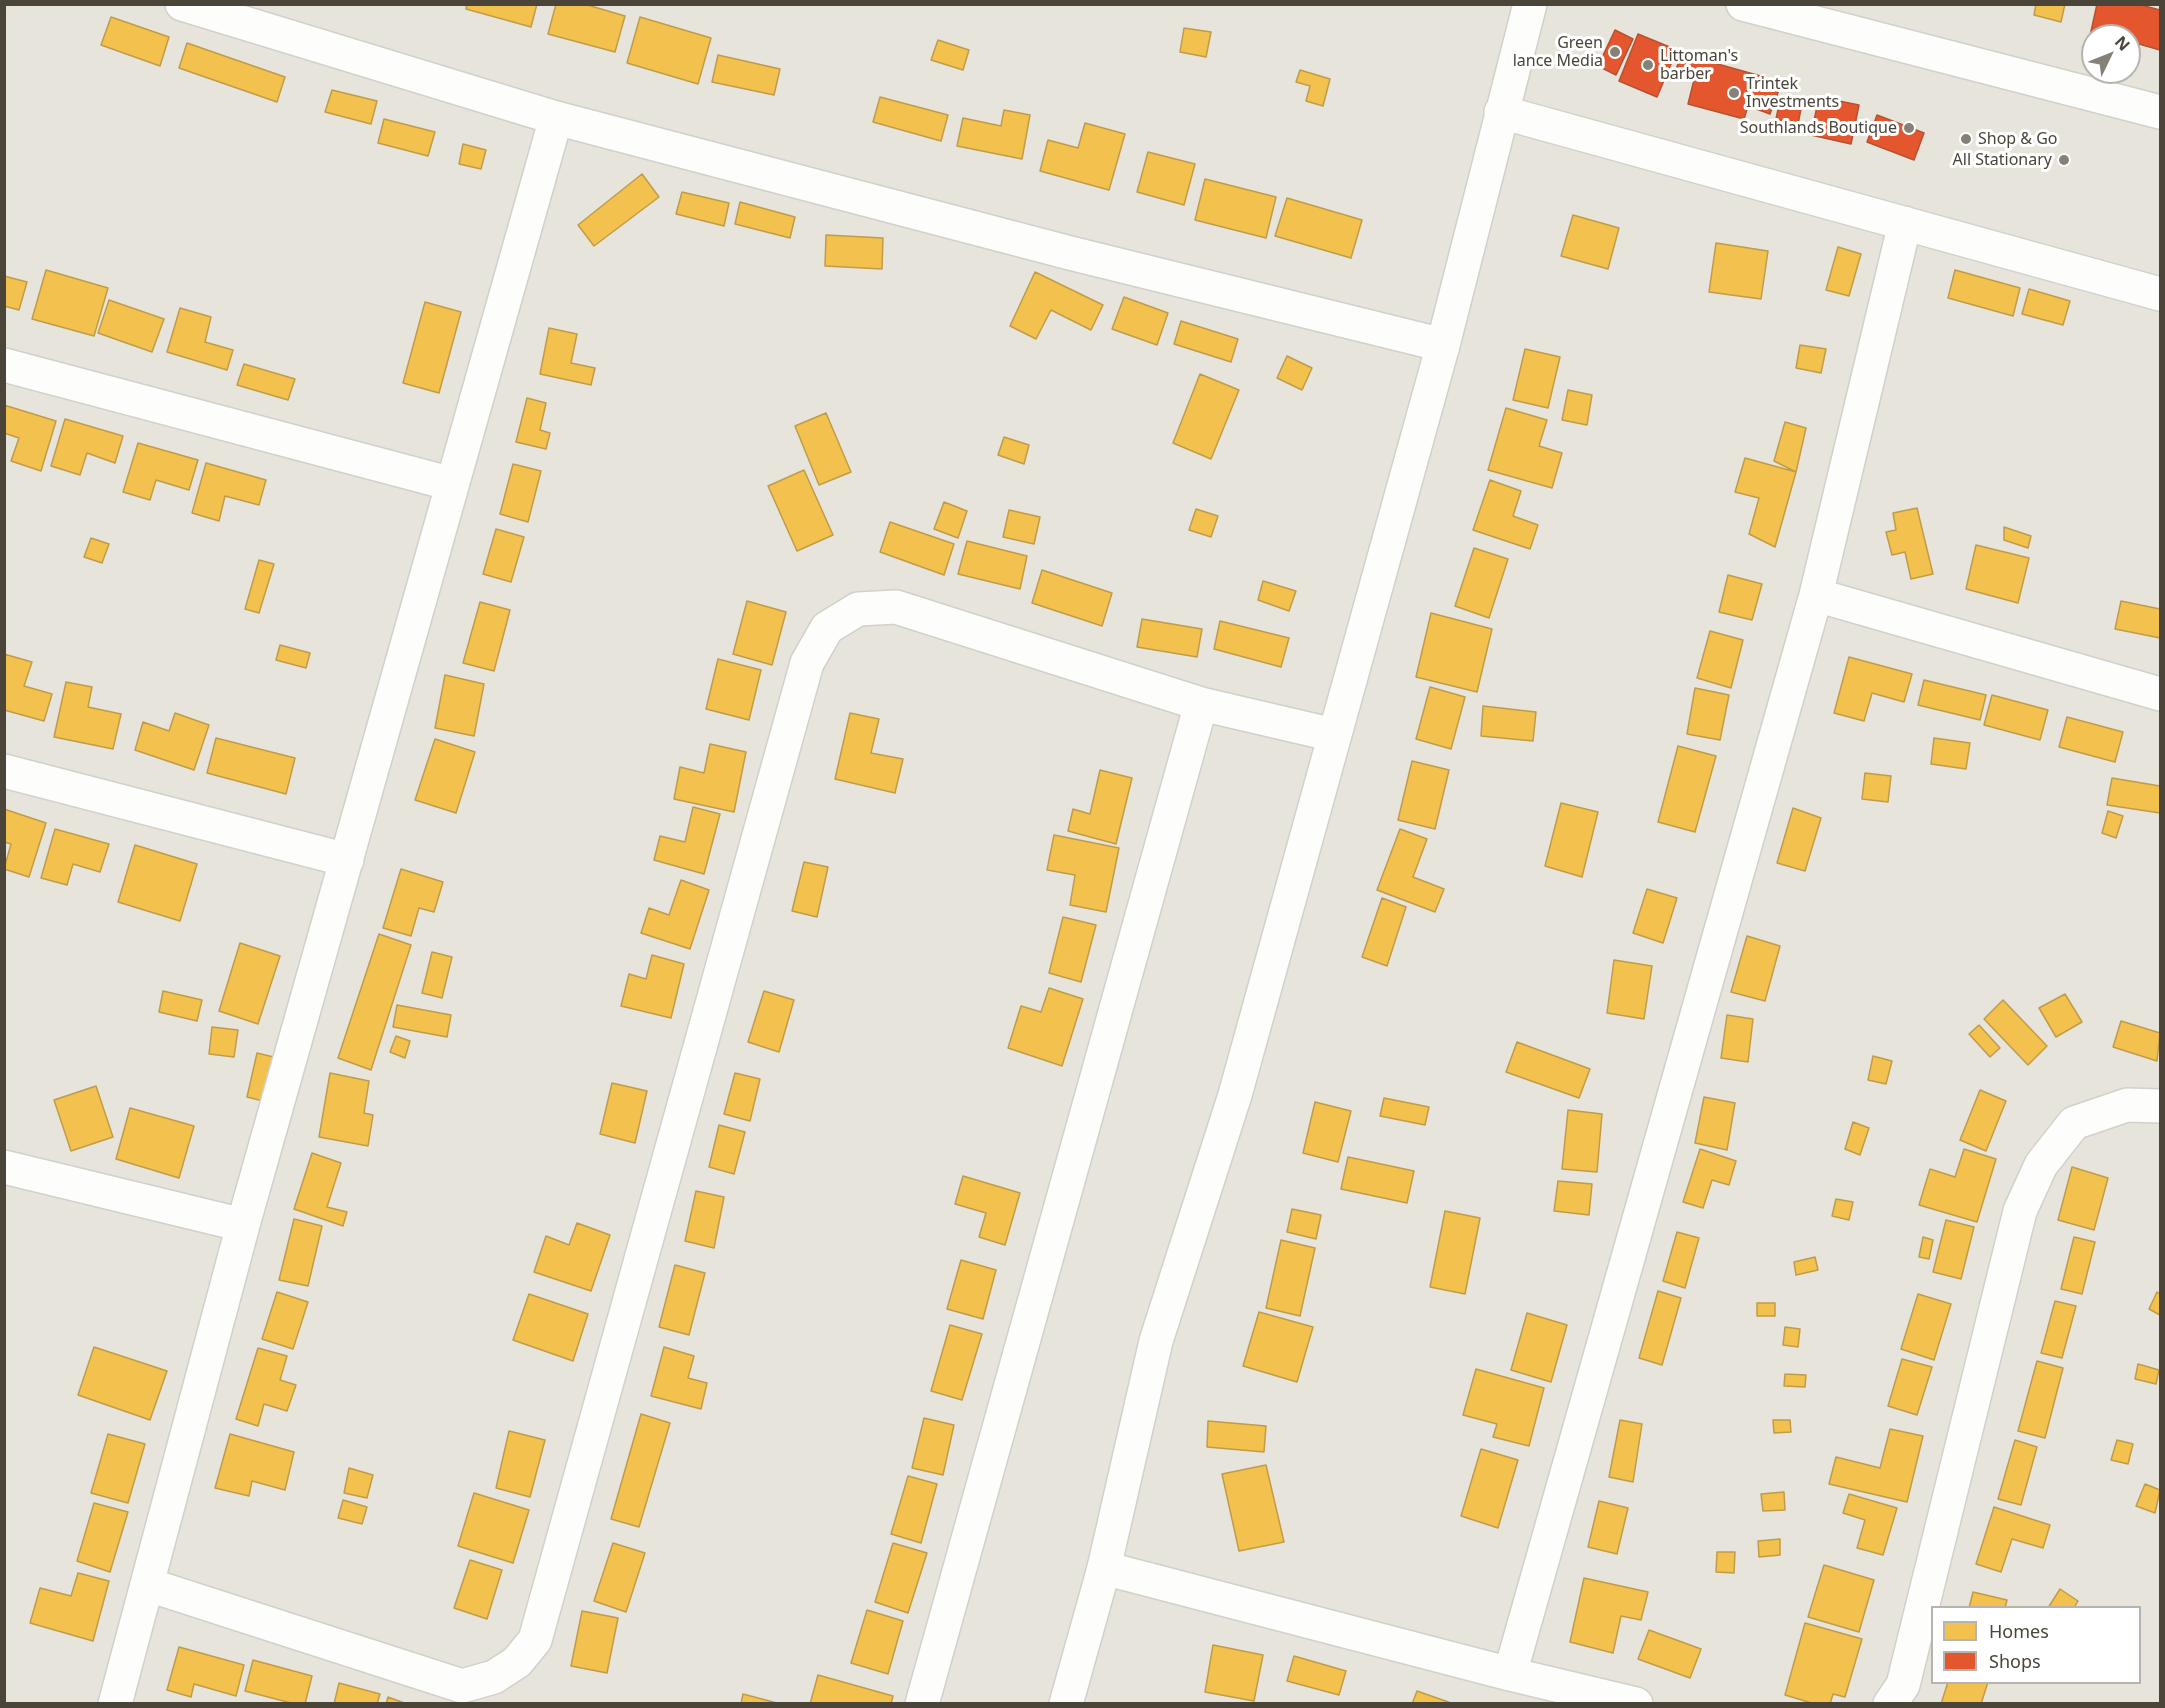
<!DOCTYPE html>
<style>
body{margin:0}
#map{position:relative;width:2165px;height:1708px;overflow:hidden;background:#f4f2ee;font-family:"Noto Sans",sans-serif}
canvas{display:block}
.frame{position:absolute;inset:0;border:6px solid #4b4439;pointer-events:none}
.legend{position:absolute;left:1931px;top:1606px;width:210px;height:78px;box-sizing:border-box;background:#fff;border:2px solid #b7b4b0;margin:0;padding:8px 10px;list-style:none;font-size:18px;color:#4b4439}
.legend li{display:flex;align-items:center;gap:12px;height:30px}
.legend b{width:30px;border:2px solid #b7b4b0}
.north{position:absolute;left:2081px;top:24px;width:60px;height:60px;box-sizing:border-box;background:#fff;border:2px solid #b7b4b0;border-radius:50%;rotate:47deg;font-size:16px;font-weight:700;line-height:24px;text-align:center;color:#4b4439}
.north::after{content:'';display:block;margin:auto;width:21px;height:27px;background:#868178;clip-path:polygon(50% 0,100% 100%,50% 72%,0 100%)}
</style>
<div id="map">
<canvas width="2165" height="1708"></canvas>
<div class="frame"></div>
<ul class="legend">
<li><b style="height:16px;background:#f2c14e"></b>Homes</li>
<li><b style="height:16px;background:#e4572e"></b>Shops</li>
</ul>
<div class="north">N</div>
</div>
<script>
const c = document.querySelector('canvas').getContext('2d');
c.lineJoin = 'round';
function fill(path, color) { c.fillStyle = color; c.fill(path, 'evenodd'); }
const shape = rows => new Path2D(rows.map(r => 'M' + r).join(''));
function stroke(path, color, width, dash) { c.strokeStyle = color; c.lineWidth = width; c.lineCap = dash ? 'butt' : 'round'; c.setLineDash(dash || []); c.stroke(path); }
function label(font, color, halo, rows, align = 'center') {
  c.font = font + ' "Noto Sans",sans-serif'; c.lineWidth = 6; c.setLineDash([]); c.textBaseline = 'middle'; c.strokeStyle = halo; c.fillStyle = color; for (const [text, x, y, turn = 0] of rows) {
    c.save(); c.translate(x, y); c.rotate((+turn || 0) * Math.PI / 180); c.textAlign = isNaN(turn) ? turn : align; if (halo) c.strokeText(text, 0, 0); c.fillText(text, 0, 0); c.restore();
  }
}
fill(shape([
 [5,5,2160,5,2160,1703,5,1703],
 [2093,36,2129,36,2129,72,2093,72],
 [1932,1608,2140,1608,2140,1682,1932,1682]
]), '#e7e4dc');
const homes = shape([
 [467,4,537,4,531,27,466,9,467,4],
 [556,4,584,4,625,16,615,52,548,34,556,4],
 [2036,4,2065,4,2061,22,2034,15,2036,4],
 [111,17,169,37,160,66,101,45,111,17],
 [640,17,711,38,698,84,627,63,640,17],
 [1184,28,1211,32,1206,57,1180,52,1184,28],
 [938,40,969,50,963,70,931,60,938,40],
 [187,43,285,77,277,102,179,68,187,43],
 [718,55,780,69,774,95,712,82,718,55],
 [1300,70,1330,79,1323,106,1306,101,1310,86,1296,82,1300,70],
 [332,90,377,101,371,124,325,112,332,90],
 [880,97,948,115,941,141,873,122,880,97],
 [1004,110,1030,115,1022,159,957,146,963,118,1001,126,1004,110],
 [384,119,435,132,428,156,378,143,384,119],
 [1085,123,1125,134,1109,190,1040,171,1048,140,1078,148,1085,123],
 [463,144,486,150,481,169,459,164,463,144],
 [1148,152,1195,164,1184,205,1137,192,1148,152],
 [642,174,659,197,594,246,578,225,642,174],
 [1205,179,1276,197,1266,238,1195,220,1205,179],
 [682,192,729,203,724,226,676,214,682,192],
 [1287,198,1362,220,1351,258,1275,236,1287,198],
 [740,202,795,217,790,238,735,224,740,202],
 [1573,215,1619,228,1608,269,1561,256,1573,215],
 [826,235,883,238,882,269,825,266,826,235],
 [1716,243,1768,251,1761,299,1709,292,1716,243],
 [1838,247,1861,254,1849,296,1826,290,1838,247],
 [46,270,108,288,94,336,32,319,46,270],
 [1955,270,2020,288,2013,316,1948,298,1955,270],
 [1035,272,1103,305,1091,330,1051,310,1036,339,1010,326,1035,272],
 [4,276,27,282,19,310,4,306,4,276],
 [2029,289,2070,301,2063,325,2022,314,2029,289],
 [1124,297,1168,313,1157,345,1112,329,1124,297],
 [109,300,164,319,152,352,98,333,109,300],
 [425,302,461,312,439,393,403,383,425,302],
 [180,308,211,317,205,342,233,350,227,370,167,352,180,308],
 [1181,321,1238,339,1231,362,1174,344,1181,321],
 [549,328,577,334,571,363,595,368,591,385,540,374,549,328],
 [1800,345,1826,349,1821,373,1796,368,1800,345],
 [1525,349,1560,357,1548,408,1513,400,1525,349],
 [1287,356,1312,368,1302,390,1277,378,1287,356],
 [244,364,295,379,288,400,237,385,244,364],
 [1200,374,1239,390,1211,459,1173,443,1200,374],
 [1568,390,1592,395,1587,425,1562,420,1568,390],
 [527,398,546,403,540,430,550,433,546,449,516,442,527,398],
 [4,405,56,421,41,471,11,461,19,438,4,433,4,405],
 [1506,408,1547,420,1539,446,1562,453,1552,488,1488,470,1506,408],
 [826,413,851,472,819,485,795,426,826,413],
 [65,419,123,436,115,463,87,453,80,475,51,466,65,419],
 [1785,422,1806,428,1796,472,1774,461,1785,422],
 [1004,437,1029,445,1024,464,998,455,1004,437],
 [138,443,198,460,189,490,156,480,150,500,123,492,138,443],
 [1745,458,1796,472,1775,547,1749,534,1759,498,1735,492,1745,458],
 [206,463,266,480,259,505,225,496,219,521,192,513,206,463],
 [513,464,541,471,528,522,500,514,513,464],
 [804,470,833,535,797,551,768,486,804,470],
 [1490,480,1521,491,1513,516,1538,525,1530,549,1473,530,1490,480],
 [944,502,967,511,958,538,934,529,944,502],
 [1917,508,1933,574,1911,579,1905,552,1892,555,1886,532,1896,530,1893,513,1917,508],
 [1196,509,1218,516,1211,537,1189,530,1196,509],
 [1009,510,1040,517,1034,544,1003,537,1009,510],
 [890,522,954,544,944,575,880,552,890,522],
 [2004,527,2031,536,2028,548,2004,540,2004,527],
 [496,529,524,537,511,582,483,574,496,529],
 [91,538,109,544,102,563,84,557,91,538],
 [967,541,1027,556,1020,589,958,574,967,541],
 [1976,545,2029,558,2018,603,1966,589,1976,545],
 [1474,548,1508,559,1489,618,1455,606,1474,548],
 [259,560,274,564,259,613,245,609,259,560],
 [1042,570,1112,593,1102,626,1032,603,1042,570],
 [1728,575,1762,584,1752,620,1719,612,1728,575],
 [1263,581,1296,591,1289,611,1258,600,1263,581],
 [747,601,786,612,772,665,733,654,747,601],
 [2121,601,2160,609,2160,638,2115,629,2121,601],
 [480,602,510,610,494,671,463,663,480,602],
 [1431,613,1492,629,1477,692,1416,677,1431,613],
 [1142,619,1202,629,1197,657,1137,647,1142,619],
 [1220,621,1289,638,1281,667,1214,649,1220,621],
 [1710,631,1743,640,1731,688,1697,678,1710,631],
 [280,645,310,653,306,668,276,660,280,645],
 [4,654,32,662,24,686,52,694,44,721,4,710,4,654],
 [1849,657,1912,674,1904,702,1872,693,1864,721,1834,713,1849,657],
 [718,659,761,670,749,720,706,709,718,659],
 [445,675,484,684,474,736,435,728,445,675],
 [1924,680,1986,695,1980,720,1918,705,1924,680],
 [66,682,92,687,88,707,121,714,113,749,54,737,66,682],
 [1430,687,1465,697,1451,749,1416,739,1430,687],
 [1695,688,1729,695,1720,740,1687,734,1695,688],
 [1992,695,2048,710,2040,740,1984,725,1992,695],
 [1483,706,1536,712,1533,741,1481,736,1483,706],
 [175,713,209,725,194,770,135,750,143,722,169,731,175,713],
 [850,713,879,719,871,753,903,759,895,793,835,779,850,713],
 [2067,717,2123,732,2115,762,2059,747,2067,717],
 [216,738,295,758,286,794,207,773,216,738],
 [1934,738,1970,743,1966,769,1931,764,1934,738],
 [435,739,475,752,456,813,415,800,435,739],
 [710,744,746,752,734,812,674,799,680,767,704,773,710,744],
 [1678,746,1716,756,1695,832,1658,822,1678,746],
 [1412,761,1449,770,1435,829,1398,820,1412,761],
 [1100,770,1132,778,1116,844,1068,831,1073,809,1090,814,1100,770],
 [1865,773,1891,776,1888,802,1862,799,1865,773],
 [2112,778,2160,786,2160,813,2107,805,2112,778],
 [1561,803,1598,812,1582,877,1545,866,1561,803],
 [693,807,720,814,704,874,654,860,660,836,685,842,693,807],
 [1793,808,1821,818,1805,871,1777,863,1793,808],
 [4,809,46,823,29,877,4,869,11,844,4,842,4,809],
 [2108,811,2123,816,2116,838,2102,833,2108,811],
 [55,829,109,844,100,872,73,864,67,885,41,878,55,829],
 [1400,829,1427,839,1413,877,1444,889,1435,912,1377,890,1400,829],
 [1054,835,1119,848,1106,912,1070,905,1075,875,1047,870,1054,835],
 [135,845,197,864,180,921,118,902,135,845],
 [804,862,828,867,817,917,792,911,804,862],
 [401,869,443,882,434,912,419,908,411,936,383,928,401,869],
 [681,880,709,890,690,949,641,933,649,908,669,915,681,880],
 [1647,889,1677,898,1663,943,1633,933,1647,889],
 [1382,898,1406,907,1387,966,1362,957,1382,898],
 [1063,917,1096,925,1081,982,1049,973,1063,917],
 [379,934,411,945,371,1070,338,1058,379,934],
 [1747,936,1780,946,1765,1001,1731,992,1747,936],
 [240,943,280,956,258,1024,219,1011,240,943],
 [432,952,452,957,442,998,422,993,432,952],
 [652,955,684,964,671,1018,621,1006,629,974,646,979,652,955],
 [1614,960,1652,966,1644,1019,1607,1013,1614,960],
 [1049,988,1083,999,1062,1066,1008,1048,1021,1006,1041,1012,1049,988],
 [163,991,202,1000,197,1021,159,1012,163,991],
 [764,991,794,1000,779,1052,748,1042,764,991],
 [2065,994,2082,1022,2056,1037,2039,1008,2065,994],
 [2003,1000,2047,1046,2028,1065,1984,1019,2003,1000],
 [397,1005,451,1015,447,1037,393,1027,397,1005],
 [1727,1015,1753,1019,1748,1062,1721,1058,1727,1015],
 [2121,1021,2160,1033,2157,1061,2113,1047,2121,1021],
 [1979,1025,2000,1048,1990,1057,1969,1034,1979,1025],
 [212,1027,238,1030,234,1057,209,1054,212,1027],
 [396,1036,410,1041,405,1058,390,1052,396,1036],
 [1517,1042,1590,1069,1579,1098,1506,1072,1517,1042],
 [257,1053,282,1059,271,1103,247,1097,257,1053],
 [1873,1056,1892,1061,1886,1084,1868,1080,1873,1056],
 [330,1073,369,1081,364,1113,373,1115,368,1146,319,1137,330,1073],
 [735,1073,760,1079,750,1121,724,1114,735,1073],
 [612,1083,647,1091,635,1143,600,1134,612,1083],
 [96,1086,113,1137,71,1151,54,1100,96,1086],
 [1980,1090,2006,1101,1986,1151,1960,1140,1980,1090],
 [1704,1097,1735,1103,1727,1150,1695,1143,1704,1097],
 [1384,1098,1429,1107,1425,1125,1380,1116,1384,1098],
 [1315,1102,1351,1111,1338,1162,1303,1153,1315,1102],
 [130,1108,194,1126,179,1178,116,1159,130,1108],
 [1568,1110,1602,1114,1597,1172,1562,1169,1568,1110],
 [1853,1122,1869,1128,1860,1155,1845,1149,1853,1122],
 [719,1125,745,1132,734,1174,709,1167,719,1125],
 [1700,1149,1736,1161,1729,1185,1712,1180,1703,1208,1683,1202,1700,1149],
 [1964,1149,1996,1159,1977,1222,1919,1205,1930,1169,1955,1177,1964,1149],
 [312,1153,341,1163,327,1207,347,1212,343,1226,294,1209,312,1153],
 [1348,1157,1414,1171,1407,1203,1341,1189,1348,1157],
 [2072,1167,2108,1178,2094,1230,2058,1220,2072,1167],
 [963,1176,1020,1193,1005,1245,979,1237,986,1213,955,1204,963,1176],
 [1558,1181,1592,1184,1589,1215,1554,1211,1558,1181],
 [696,1191,724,1197,714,1248,685,1241,696,1191],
 [1836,1199,1853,1202,1849,1220,1832,1216,1836,1199],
 [1292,1209,1321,1215,1316,1239,1287,1232,1292,1209],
 [1445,1211,1480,1218,1465,1294,1430,1287,1445,1211],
 [294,1219,322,1226,308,1286,279,1280,294,1219],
 [1946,1220,1974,1227,1961,1279,1933,1272,1946,1220],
 [577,1223,610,1235,591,1291,534,1272,546,1236,569,1245,577,1223],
 [1677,1232,1699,1238,1685,1288,1663,1281,1677,1232],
 [1923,1237,1933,1240,1929,1259,1919,1257,1923,1237],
 [2074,1237,2095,1242,2082,1294,2061,1289,2074,1237],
 [1281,1240,1315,1248,1300,1316,1266,1308,1281,1240],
 [1815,1257,1818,1270,1796,1275,1794,1262,1815,1257],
 [961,1260,996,1270,983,1319,947,1309,961,1260],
 [675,1265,705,1273,689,1335,659,1327,675,1265],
 [1658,1291,1681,1298,1662,1365,1639,1358,1658,1291],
 [277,1292,308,1302,293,1349,262,1339,277,1292],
 [2157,1292,2160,1294,2160,1315,2149,1309,2157,1292],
 [529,1294,588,1314,573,1361,513,1340,529,1294],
 [1918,1294,1951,1304,1934,1360,1901,1349,1918,1294],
 [2055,1301,2076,1306,2062,1358,2041,1353,2055,1301],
 [1757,1303,1775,1303,1775,1316,1757,1316,1757,1303],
 [1259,1312,1313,1327,1297,1382,1243,1366,1259,1312],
 [1527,1313,1567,1325,1551,1382,1511,1370,1527,1313],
 [950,1325,982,1334,962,1400,931,1391,950,1325],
 [1785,1327,1800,1329,1798,1347,1783,1345,1785,1327],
 [94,1347,167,1371,150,1420,78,1395,94,1347],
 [664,1347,694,1356,688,1378,707,1383,701,1409,651,1396,664,1347],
 [258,1348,287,1356,280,1380,296,1385,287,1411,264,1404,258,1426,236,1419,258,1348],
 [1902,1359,1932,1367,1917,1415,1888,1406,1902,1359],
 [2037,1361,2063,1368,2045,1438,2018,1431,2037,1361],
 [2138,1364,2159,1370,2156,1384,2135,1379,2138,1364],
 [1476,1369,1544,1388,1529,1446,1493,1437,1497,1424,1463,1415,1476,1369],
 [1785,1374,1806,1375,1805,1387,1784,1386,1785,1374],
 [641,1414,670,1423,639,1527,611,1519,641,1414],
 [924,1418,954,1425,943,1475,912,1468,924,1418],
 [1620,1420,1642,1424,1633,1482,1609,1477,1620,1420],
 [1773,1420,1790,1420,1791,1432,1774,1433,1773,1420],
 [1208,1421,1266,1426,1264,1452,1207,1447,1208,1421],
 [1890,1429,1923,1436,1907,1502,1829,1484,1836,1457,1880,1468,1890,1429],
 [509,1431,545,1440,530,1497,496,1488,509,1431],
 [108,1434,145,1444,128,1503,91,1493,108,1434],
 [230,1434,294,1452,285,1490,252,1481,249,1496,215,1488,230,1434],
 [2015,1440,2037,1447,2021,1505,1998,1499,2015,1440],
 [2117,1440,2133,1444,2128,1464,2111,1460,2117,1440],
 [1481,1449,1518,1460,1498,1528,1461,1516,1481,1449],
 [1266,1465,1284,1542,1239,1551,1222,1474,1266,1465],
 [349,1468,373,1475,367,1498,344,1493,349,1468],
 [908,1476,937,1484,921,1543,891,1534,908,1476],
 [2145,1484,2160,1490,2155,1513,2136,1506,2145,1484],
 [1784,1492,1785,1510,1763,1511,1761,1494,1784,1492],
 [474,1493,529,1510,513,1563,458,1546,474,1493],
 [1849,1494,1897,1508,1883,1555,1857,1548,1865,1520,1843,1513,1849,1494],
 [343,1500,367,1507,362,1524,338,1518,343,1500],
 [1599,1501,1628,1508,1617,1554,1588,1547,1599,1501],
 [94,1503,128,1512,110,1572,77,1561,94,1503],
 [1994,1507,2050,1525,2043,1548,2012,1539,2001,1572,1976,1564,1994,1507],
 [1780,1539,1780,1555,1759,1557,1758,1541,1780,1539],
 [613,1543,645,1553,626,1612,594,1601,613,1543],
 [893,1543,927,1553,908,1613,875,1602,893,1543],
 [1717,1552,1735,1552,1734,1573,1716,1572,1717,1552],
 [470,1560,502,1570,487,1619,454,1608,470,1560],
 [1824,1565,1874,1580,1859,1632,1808,1617,1824,1565],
 [78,1573,109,1581,93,1641,30,1623,40,1588,71,1596,78,1573],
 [1584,1578,1648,1592,1641,1620,1621,1616,1613,1653,1570,1642,1584,1578],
 [2060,1589,2078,1601,2074,1608,2048,1608,2060,1589],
 [1973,1592,2007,1600,2005,1608,1969,1608,1973,1592],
 [867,1610,903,1621,888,1674,851,1663,867,1610],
 [582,1611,618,1618,607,1673,571,1666,582,1611],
 [1805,1623,1862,1639,1845,1697,1833,1694,1830,1704,1815,1704,1785,1695,1805,1623],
 [1649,1630,1701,1649,1690,1678,1638,1659,1649,1630],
 [1213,1645,1263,1655,1254,1701,1205,1692,1213,1645],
 [179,1647,244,1665,236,1696,194,1684,191,1697,167,1690,179,1647],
 [1294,1656,1346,1671,1339,1695,1287,1681,1294,1656],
 [253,1660,312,1676,305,1704,295,1704,245,1691,253,1660],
 [818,1675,893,1696,891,1704,810,1704,818,1675],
 [1948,1682,1988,1682,1981,1704,1941,1704,1948,1682],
 [339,1683,380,1694,377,1704,334,1704,339,1683],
 [1417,1691,1454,1704,1412,1704,1417,1691],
 [743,1694,777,1703,777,1704,741,1704,743,1694],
 [388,1697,407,1704,386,1704,388,1697]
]);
fill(homes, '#f2c14e');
stroke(homes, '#c09c48', 1.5);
const shops = shape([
 [2097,4,2137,4,2160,10,2160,50,2139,44,2136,57,2129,55,2129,36,2093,36,2093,46,2088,45,2097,4],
 [1615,30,1633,39,1616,75,1598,66,1615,30],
 [1638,34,1677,50,1657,97,1619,81,1638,34],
 [1682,54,1782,82,1770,114,1748,106,1744,119,1688,104,1694,80,1674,74,1682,54],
 [1819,97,1859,105,1851,144,1811,135,1819,97],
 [1780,100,1802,104,1798,124,1776,119,1780,100],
 [1877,115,1924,133,1914,160,1867,142,1877,115]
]);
fill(shops, '#e4572e');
stroke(shops, '#b65131', 1.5);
const minor = shape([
 [182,4,556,118,1070,253,1443,345],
 [1743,4,2160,112],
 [1501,112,2160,294],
 [4,365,452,484],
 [1816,595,2160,694],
 [4,771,347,860],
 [4,1167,243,1225],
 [1104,1568,1510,1674,1816,595,1905,223],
 [149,1585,462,1686,494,1677,517,1662,535,1640,807,663,827,628,858,609,896,607,1201,704,1334,735],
 [1510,1674,1636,1704],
 [115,1704,243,1225,556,118],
 [922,1704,1201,704],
 [1890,1704,1903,1685,2020,1211,2041,1165,2074,1123,2127,1105,2160,1106]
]);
const tertiary = shape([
 [1066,1704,1104,1568,1156,1341,1235,1095,1443,345,1530,4]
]);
stroke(minor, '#d2d0cb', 36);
stroke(tertiary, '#d2d0cb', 36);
stroke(minor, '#fdfdfc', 33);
stroke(tertiary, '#fdfdfc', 33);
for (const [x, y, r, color] of [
 [1615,52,6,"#868178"],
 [1648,65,6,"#868178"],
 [1734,93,6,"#868178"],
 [1909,128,6,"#868178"],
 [1966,139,6,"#868178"],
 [2064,160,6,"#868178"]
]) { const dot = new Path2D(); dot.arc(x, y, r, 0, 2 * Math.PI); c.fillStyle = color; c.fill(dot); stroke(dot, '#fff', 2); }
label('16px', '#4b4439', '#fff', [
 ["Green",1603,43],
 ["lance Media",1603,61],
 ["Littoman's",1660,56,"left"],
 ["barber",1660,74,"left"],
 ["Trintek",1746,84,"left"],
 ["Investments",1746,102,"left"],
 ["Southlands Boutique",1897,128],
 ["Shop & Go",1978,139,"left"],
 ["All Stationary",2052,160]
], 'right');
</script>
